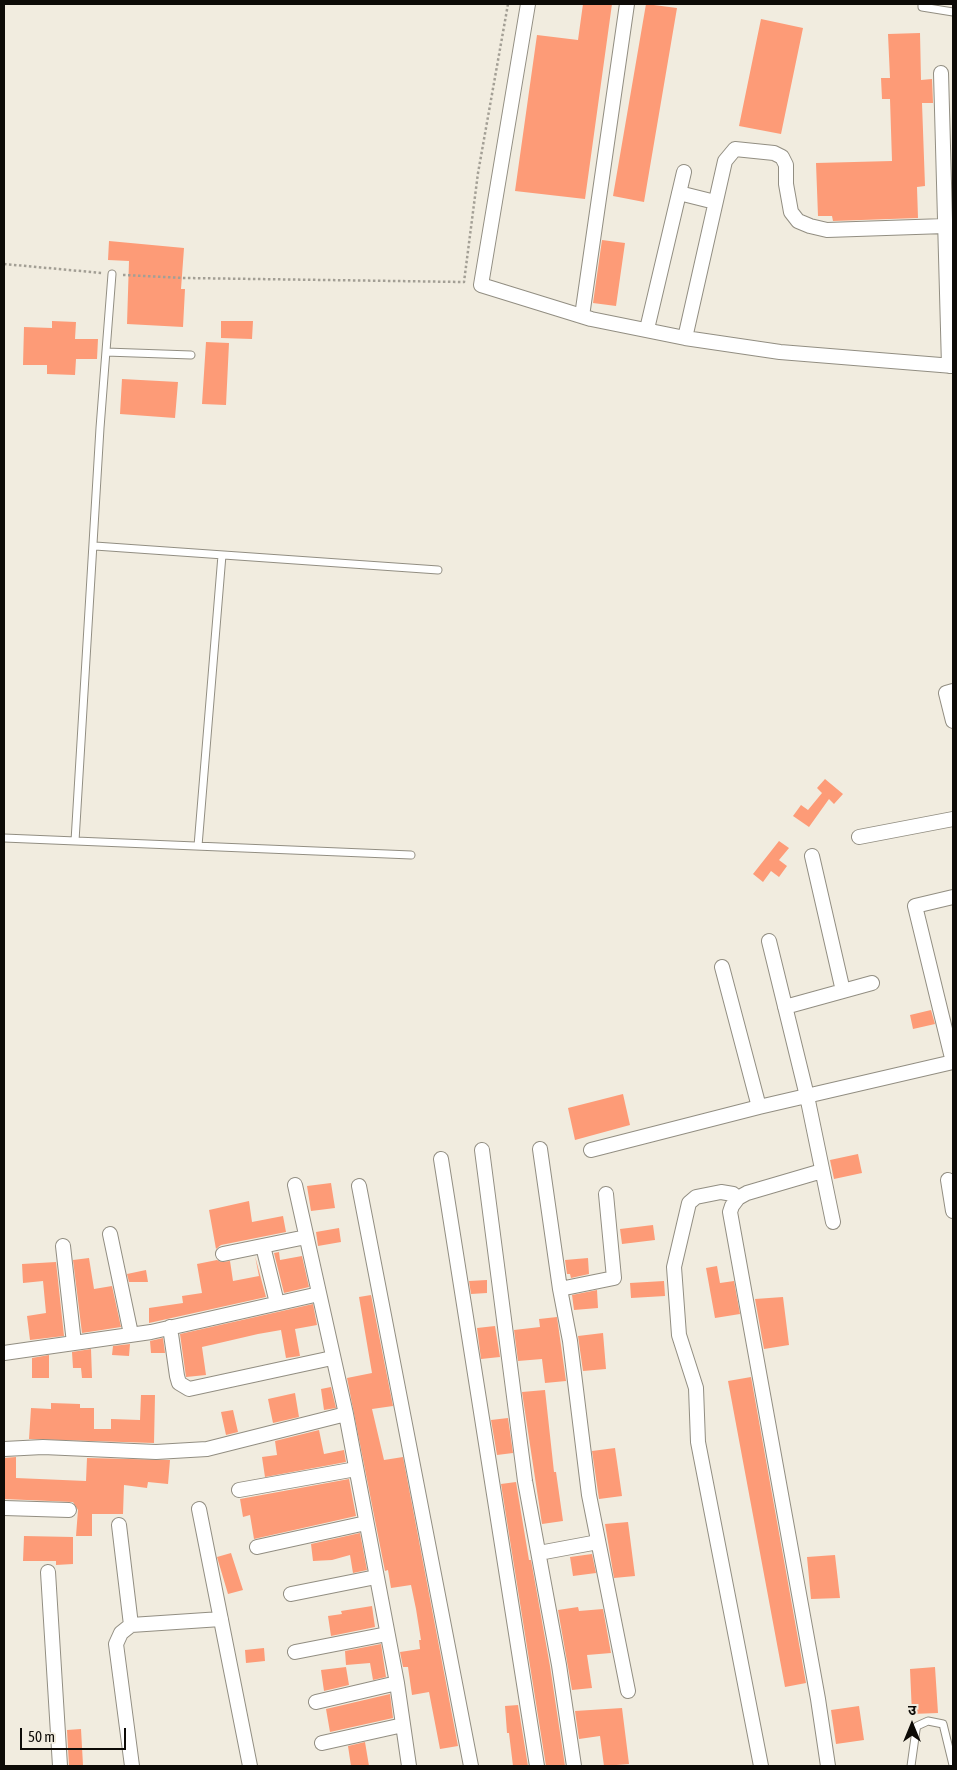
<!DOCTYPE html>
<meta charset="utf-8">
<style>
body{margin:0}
#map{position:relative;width:957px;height:1770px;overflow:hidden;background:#f1ecdf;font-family:"Asap Condensed","Noto Sans Devanagari",sans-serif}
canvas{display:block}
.frame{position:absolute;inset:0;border:5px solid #0d0b07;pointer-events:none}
.north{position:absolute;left:887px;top:1700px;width:50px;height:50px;-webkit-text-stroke:4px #f1ecdf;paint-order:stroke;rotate:0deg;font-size:14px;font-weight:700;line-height:20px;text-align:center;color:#0d0b07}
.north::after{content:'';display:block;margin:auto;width:18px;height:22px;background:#0d0b07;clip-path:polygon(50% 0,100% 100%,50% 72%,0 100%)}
.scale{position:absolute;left:20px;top:1728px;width:106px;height:22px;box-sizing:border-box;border:2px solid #0d0b07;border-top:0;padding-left:6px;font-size:15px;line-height:18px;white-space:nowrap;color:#0d0b07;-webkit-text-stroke:4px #f1ecdf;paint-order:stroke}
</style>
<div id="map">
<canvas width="957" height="1770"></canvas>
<div class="frame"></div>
<div class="north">उ</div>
<div class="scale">50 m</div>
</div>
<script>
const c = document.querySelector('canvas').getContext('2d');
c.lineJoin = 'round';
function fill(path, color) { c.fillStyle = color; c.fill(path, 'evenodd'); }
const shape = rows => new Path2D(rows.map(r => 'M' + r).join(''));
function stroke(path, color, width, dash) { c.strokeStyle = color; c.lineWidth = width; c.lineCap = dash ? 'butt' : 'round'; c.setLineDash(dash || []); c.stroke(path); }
fill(shape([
 [583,4,612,4,585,199,515,191,537,35,578,40],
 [646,4,677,8,644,202,613,196],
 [761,19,803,28,781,134,739,126],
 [920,33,921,80,932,79,933,103,922,103,925,186,917,187,918,218,833,221,832,216,818,216,816,163,892,161,890,99,882,99,881,78,890,78,888,34],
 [602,240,625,243,616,306,593,303],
 [109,241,184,248,181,289,185,289,183,327,127,324,129,261,108,260],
 [52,321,76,322,75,339,98,339,97,359,76,359,75,375,47,374,47,365,23,365,24,327,52,328],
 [221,321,253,321,252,339,221,338],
 [206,342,229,343,226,405,202,404],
 [122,379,178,382,175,418,120,414],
 [825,779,843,794,834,804,829,799,809,827,793,816,801,805,808,810,822,793,817,788],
 [779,841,789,848,779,860,787,866,779,877,771,871,763,882,753,874],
 [931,1010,935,1024,913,1029,910,1015],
 [623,1094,630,1125,575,1140,568,1108],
 [858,1154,862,1173,834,1179,830,1160],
 [331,1183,335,1208,311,1211,307,1186],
 [249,1201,252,1222,283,1216,286,1232,221,1245,216,1249,209,1210],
 [653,1225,655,1240,622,1244,620,1229],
 [339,1228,341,1242,318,1246,316,1232],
 [279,1252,280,1260,302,1256,309,1287,284,1293,274,1253],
 [255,1256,266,1297,149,1323,149,1308,183,1303,182,1296,202,1293,197,1264,217,1260,221,1262,230,1261,233,1281,259,1276],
 [89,1258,94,1289,112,1286,121,1327,82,1333,73,1260],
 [588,1258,589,1274,571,1278,570,1274,567,1274,565,1260],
 [56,1262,64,1336,30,1340,27,1316,46,1313,43,1281,23,1283,22,1264],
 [717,1266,720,1283,734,1281,740,1314,715,1318,706,1268],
 [146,1270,148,1282,129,1282,127,1274],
 [487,1280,487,1293,471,1294,469,1281],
 [664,1281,665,1296,631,1298,630,1283],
 [597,1290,598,1308,574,1310,572,1295],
 [371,1295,393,1406,372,1409,384,1460,403,1457,458,1746,440,1749,429,1692,412,1695,408,1667,403,1667,400,1652,420,1649,419,1640,421,1640,416,1609,411,1585,391,1588,388,1570,385,1571,347,1378,372,1373,359,1297],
 [783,1297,789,1345,764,1349,755,1299],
 [313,1304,317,1325,295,1329,300,1356,286,1358,281,1330,258,1334,202,1347,206,1375,186,1377,180,1334],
 [557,1317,566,1381,545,1383,542,1359,518,1361,514,1330,540,1327,539,1319],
 [495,1326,500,1357,481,1359,477,1328],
 [603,1333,606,1369,583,1371,578,1336],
 [163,1338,165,1353,151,1353,150,1341],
 [130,1344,129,1356,112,1355,113,1346],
 [91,1349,92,1378,82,1378,81,1368,73,1368,72,1352],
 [49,1355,49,1378,32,1378,32,1358],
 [751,1377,806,1683,785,1687,728,1381],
 [331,1387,336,1408,324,1410,321,1389],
 [545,1390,554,1472,556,1472,563,1521,542,1524,522,1392],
 [295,1393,299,1417,273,1423,268,1399],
 [141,1395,155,1395,154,1443,29,1439,31,1408,51,1409,51,1403,80,1404,80,1408,94,1408,94,1429,111,1429,111,1419,140,1420],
 [233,1410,238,1432,226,1435,221,1412],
 [508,1418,513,1453,497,1455,491,1420],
 [319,1430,324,1454,344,1450,346,1462,265,1477,262,1457,277,1455,275,1441],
 [615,1448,622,1496,599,1499,592,1451],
 [16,1457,16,1478,86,1481,87,1458,170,1460,168,1484,148,1482,147,1488,124,1485,123,1514,92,1514,92,1536,76,1536,78,1510,73,1502,4,1499,4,1458],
 [349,1479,356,1516,254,1539,250,1515,243,1517,240,1499],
 [516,1482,529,1560,531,1560,550,1666,565,1766,546,1766,501,1484],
 [628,1522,635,1576,614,1578,605,1524],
 [360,1533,367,1570,353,1573,350,1555,332,1560,313,1561,311,1544],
 [24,1536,73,1537,73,1564,56,1565,56,1561,23,1561],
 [231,1553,243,1590,228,1594,217,1557],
 [592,1554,596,1573,573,1576,570,1557],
 [835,1555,840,1598,811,1599,807,1557],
 [372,1606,375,1627,331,1636,328,1616,342,1614,341,1611],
 [578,1607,579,1611,603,1609,611,1653,587,1655,592,1688,572,1690,558,1610],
 [381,1644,386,1677,373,1680,370,1663,346,1665,345,1651],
 [264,1648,265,1661,246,1663,245,1650],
 [346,1667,349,1685,324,1691,321,1670],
 [935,1667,938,1713,912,1714,910,1669],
 [390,1694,393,1718,330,1732,326,1709],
 [518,1705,528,1766,513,1766,509,1733,507,1733,505,1706],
 [859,1706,864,1740,836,1744,831,1710],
 [622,1708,629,1764,604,1766,600,1736,579,1739,575,1711],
 [81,1729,83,1765,69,1766,67,1730],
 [365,1742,369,1766,351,1766,348,1746]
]), '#fd9b77');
const lane = shape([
 [922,4,922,7,953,12],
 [106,352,191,355],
 [95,546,438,570],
 [4,838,411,855],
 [75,841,100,428,112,274],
 [198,846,222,555],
 [911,1766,916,1730,917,1726,928,1721,943,1724,953,1765]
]);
const street = shape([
 [528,4,481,285,591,319,685,338,780,352,953,366],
 [941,73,949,366],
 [679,193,715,202],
 [582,316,627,4],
 [647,329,684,172],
 [685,338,725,161,735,149,774,153,782,157,786,165,786,184,791,212,798,221,810,226,827,230,945,226],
 [953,691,946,693,953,721],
 [859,837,953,819],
 [812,856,843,991],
 [769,941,807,1096,833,1222],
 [722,967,759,1107],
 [785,1007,872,983],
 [540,1149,560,1289,570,1341,589,1495,628,1691],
 [482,1150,525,1481,559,1665,574,1766],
 [591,1150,759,1107,953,1062,915,906,953,897],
 [441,1159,537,1766],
 [822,1171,747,1193,738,1198,732,1206,730,1212,818,1699,828,1766],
 [948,1180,953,1211],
 [295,1185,346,1414,397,1683,409,1766],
 [359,1186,471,1766],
 [738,1198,733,1194,721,1192,696,1197,689,1203,674,1267,679,1335,696,1388,698,1442,761,1766],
 [110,1234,131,1334],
 [63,1246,74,1343],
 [263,1246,277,1303],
 [223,1254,306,1237],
 [560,1289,614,1278,606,1194],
 [170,1327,177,1376,179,1383,189,1389,332,1358],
 [4,1353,151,1332,319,1294],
 [4,1449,43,1447,156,1452,207,1449,346,1414],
 [239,1490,356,1469],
 [4,1508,69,1510],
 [199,1509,250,1766],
 [119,1525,131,1625],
 [257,1547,366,1523],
 [539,1553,598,1542],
 [48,1572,60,1766],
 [291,1594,376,1577],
 [295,1652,387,1634],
 [316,1702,397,1683],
 [322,1743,403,1725],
 [132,1766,116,1644,121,1633,131,1625,221,1619]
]);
stroke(lane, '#928e82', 9);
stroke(street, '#928e82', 16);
stroke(shape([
 [4,264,102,273],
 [123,275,185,278,464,282,478,173,508,4]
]), '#a39f95', 2.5, [2.5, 2.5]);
stroke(lane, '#fff', 7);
stroke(street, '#fff', 14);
</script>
